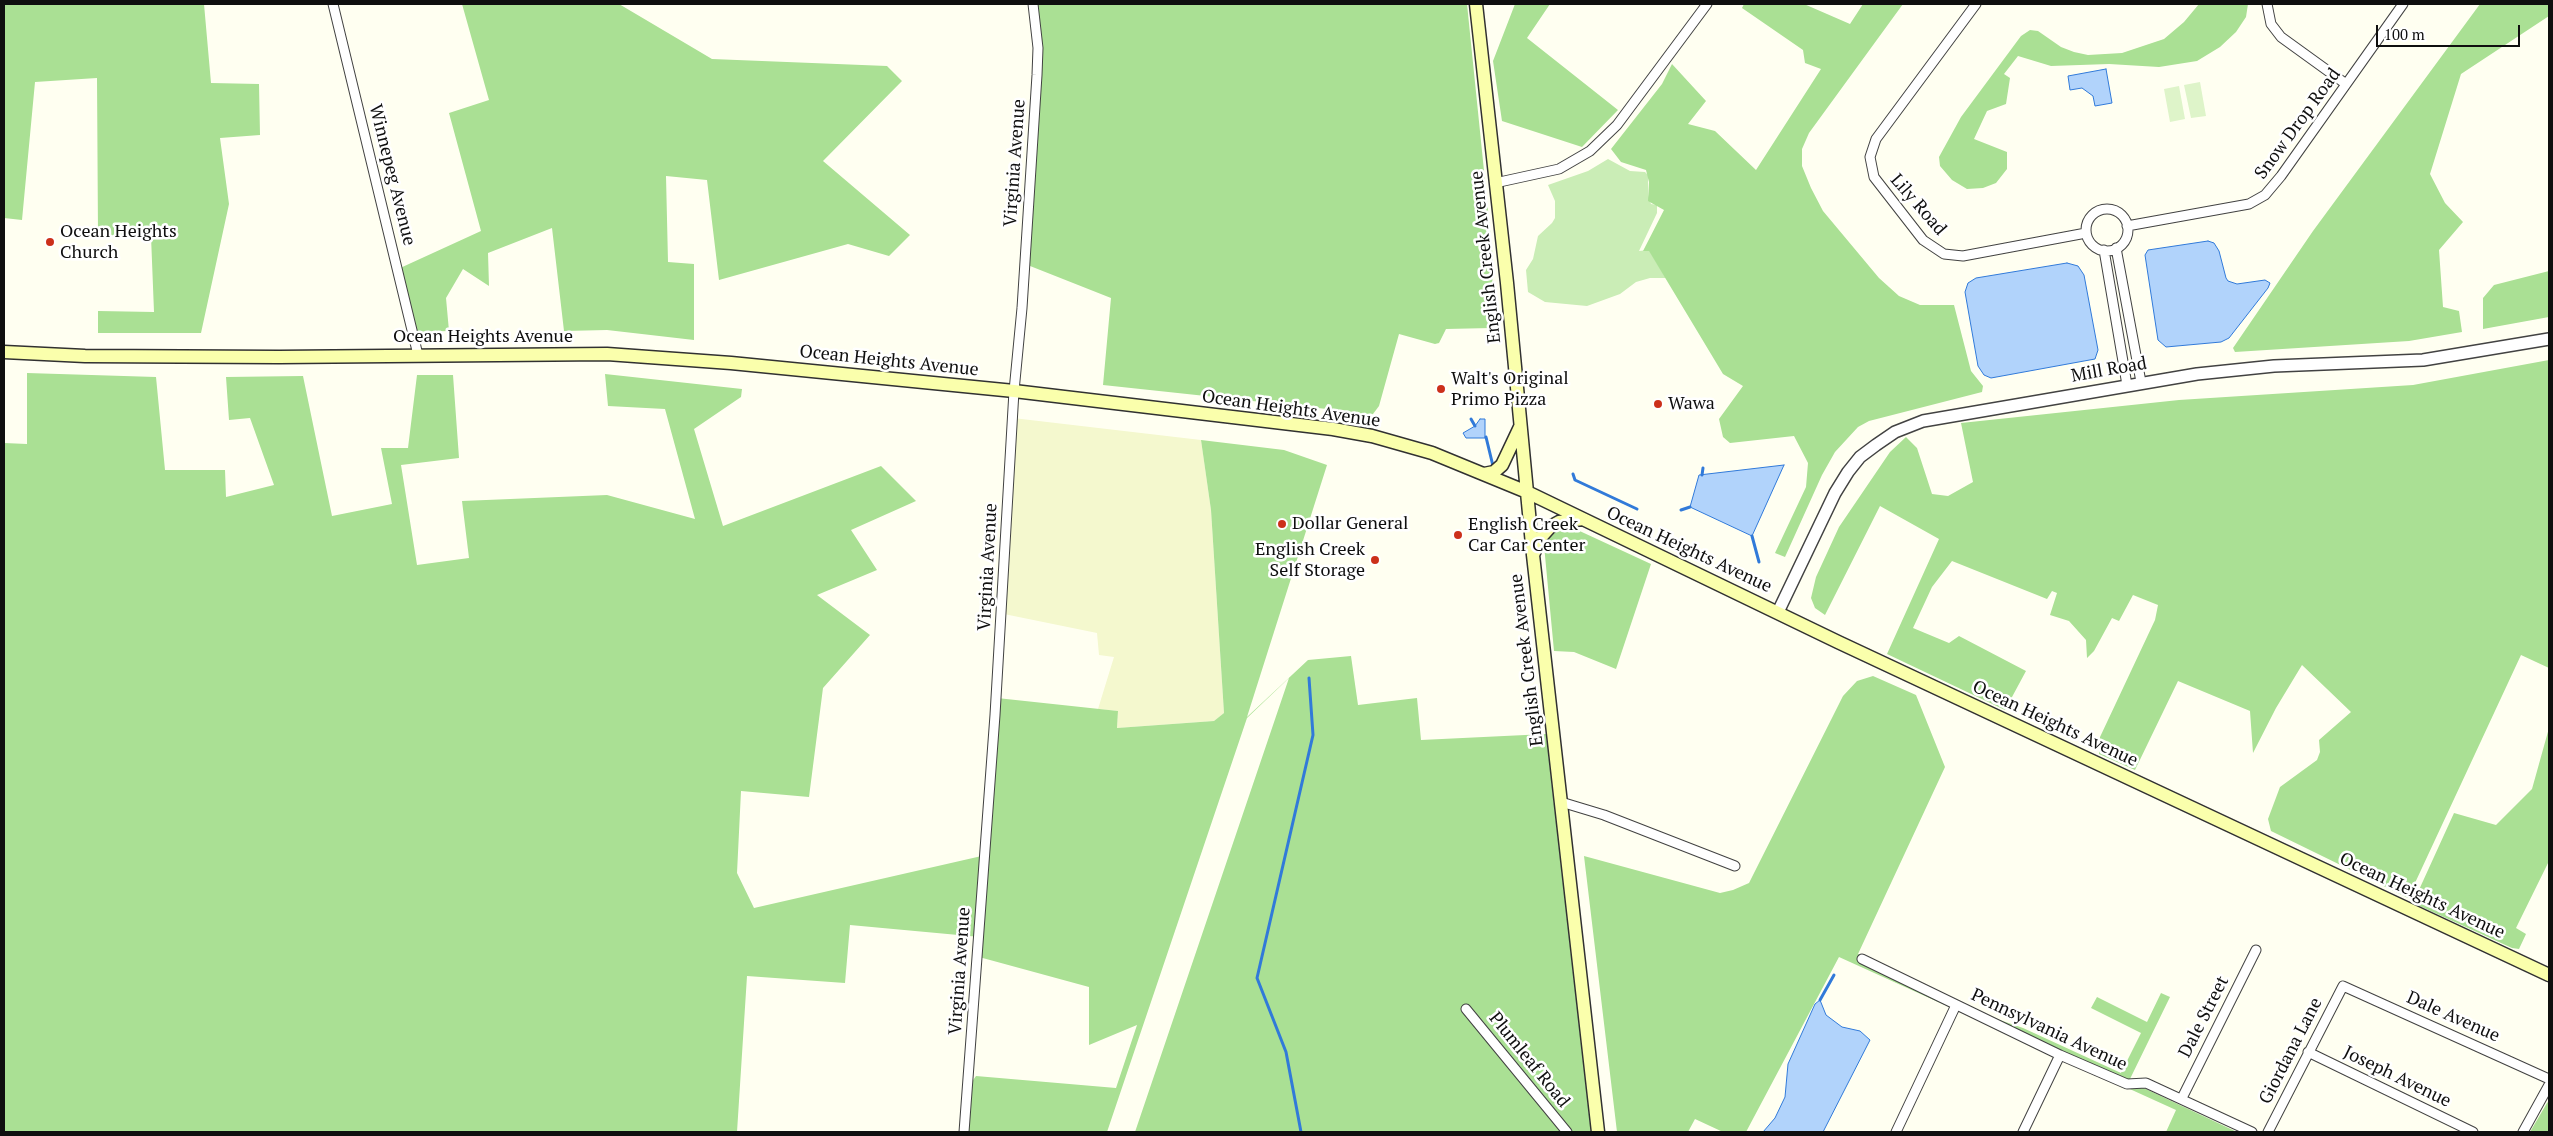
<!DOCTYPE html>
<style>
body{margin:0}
#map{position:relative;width:2553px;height:1136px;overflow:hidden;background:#fffff1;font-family:"PT Serif",serif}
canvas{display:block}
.frame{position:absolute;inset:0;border:5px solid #0f0f0f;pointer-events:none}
.scale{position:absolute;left:2376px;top:25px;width:144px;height:22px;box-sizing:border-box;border:2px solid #0f0f0f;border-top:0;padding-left:6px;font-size:15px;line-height:18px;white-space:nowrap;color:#0f0f0f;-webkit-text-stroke:4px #fff;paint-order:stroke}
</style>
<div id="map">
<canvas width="2553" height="1136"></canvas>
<div class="frame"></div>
<div class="scale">100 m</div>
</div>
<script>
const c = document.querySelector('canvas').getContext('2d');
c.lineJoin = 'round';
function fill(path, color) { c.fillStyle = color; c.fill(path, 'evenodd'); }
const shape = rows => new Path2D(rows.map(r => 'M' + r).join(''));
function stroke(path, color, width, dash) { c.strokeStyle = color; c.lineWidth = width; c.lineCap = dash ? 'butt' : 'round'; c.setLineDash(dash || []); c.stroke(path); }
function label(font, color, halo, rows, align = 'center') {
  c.font = font + ' "PT Serif",serif'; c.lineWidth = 5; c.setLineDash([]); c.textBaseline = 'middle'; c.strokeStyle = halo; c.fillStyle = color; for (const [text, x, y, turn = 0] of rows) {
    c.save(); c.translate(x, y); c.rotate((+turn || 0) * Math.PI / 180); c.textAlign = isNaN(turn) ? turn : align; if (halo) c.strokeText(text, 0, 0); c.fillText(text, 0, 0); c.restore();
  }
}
fill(shape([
 [1013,418,1201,440,1211,510,1224,713,1214,721,1117,728,1118,711,1098,709,1114,657,1099,655,1097,633,1004,614]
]), '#f4f8ce');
fill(shape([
 [1608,159,1630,171,1645,172,1648,175,1648,195,1651,204,1657,205,1657,213,1639,251,1649,250,1666,278,1650,278,1636,282,1620,294,1587,306,1545,302,1528,292,1526,270,1533,259,1538,236,1552,223,1555,218,1555,201,1548,185,1588,171]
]), '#caedb6');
fill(shape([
 [4,4,204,4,211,83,259,84,260,135,220,138,229,204,201,333,98,333,98,311,154,312,151,236,98,235,97,78,35,82,22,220,4,218],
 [462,4,619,4,712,59,887,66,902,81,823,161,910,235,889,256,848,244,719,280,707,180,666,176,668,262,694,264,694,340,607,330,564,331,552,228,488,253,489,286,463,269,446,298,449,331,414,332,398,269,481,231,449,113,489,100],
 [1032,4,1467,4,1493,259,1491,328,1446,329,1439,343,1435,344,1399,334,1379,406,1373,414,1365,416,1327,409,1103,385,1111,298,1025,264,1036,50],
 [1515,4,1550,4,1527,38,1618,110,1582,147,1502,121,1493,61],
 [1744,4,1804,4,1850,24,1863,4,1903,4,1809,133,1802,149,1802,166,1811,188,1823,211,1879,278,1899,296,1920,305,1954,305,1971,371,1983,386,1982,392,1869,421,1858,427,1835,452,1822,475,1785,557,1775,553,1806,487,1808,463,1794,436,1730,443,1723,437,1719,419,1743,386,1723,374,1649,251,1643,251,1664,210,1648,201,1649,182,1646,170,1621,162,1611,149,1662,84,1672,64,1706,101,1688,124,1715,131,1756,170,1821,69,1805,63,1803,50,1742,8],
 [2199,4,2248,4,2246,17,2236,32,2220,47,2197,61,2159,67,2109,64,2051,66,2018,56,2004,74,2010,78,2006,104,1987,111,1974,139,2007,152,2007,169,1996,183,1983,188,1967,189,1952,180,1940,166,1939,157,1961,117,2021,36,2030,30,2038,31,2061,47,2074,52,2088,55,2122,53,2164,39,2184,22],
 [2480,4,2549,4,2549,16,2461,74,2430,174,2445,203,2463,222,2439,250,2443,307,2459,311,2462,332,2409,341,2235,352,2233,348,2313,231],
 [2549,271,2549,317,2483,329,2483,298,2494,285],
 [2549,360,2549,668,2521,655,2408,898,2271,831,2268,819,2280,787,2317,760,2320,752,2319,740,2351,712,2302,665,2276,708,2253,753,2250,711,2178,681,2135,770,2099,754,2100,737,2155,620,2158,605,2133,595,2119,621,2112,618,2094,651,2087,658,2086,640,2069,621,2050,615,2057,593,2052,591,2047,599,1952,561,1932,587,1913,628,1949,643,1959,636,2026,671,2005,710,1887,654,1939,539,1880,506,1825,615,1815,608,1811,598,1816,577,1839,527,1890,452,1906,437,1917,448,1932,494,1948,496,1973,482,1961,423,2179,400,2413,385],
 [27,373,156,377,165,470,225,470,226,497,274,485,250,418,229,420,226,377,303,376,332,516,392,504,381,448,408,448,417,375,453,375,459,458,401,465,417,565,469,558,462,501,607,495,695,519,665,409,608,406,605,374,742,389,741,397,694,429,723,526,881,466,916,501,851,530,877,570,817,595,870,635,823,688,809,797,741,791,737,873,754,908,986,855,997,698,1118,711,1117,728,1214,721,1224,713,1211,510,1201,440,1284,450,1327,465,1247,717,1308,660,1351,656,1358,705,1417,698,1421,740,1546,734,1591,1132,1135,1132,1289,678,1247,718,1107,1132,966,1132,969,1086,976,1076,1116,1088,1137,1025,1089,1045,1089,987,979,957,980,937,850,925,845,983,747,976,737,1132,4,1132,4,443,27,444],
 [1571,527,1651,564,1616,669,1574,652,1554,651,1544,545,1551,534,1558,529],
 [1873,676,1916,695,1945,767,1858,954,1956,1005,2023,1028,2121,1073,2141,1033,2091,1008,2097,997,2147,1022,2161,993,2170,997,2129,1081,2237,1132,2166,1132,2176,1110,1839,957,1746,1132,1723,1132,1695,1119,1688,1132,1617,1132,1584,856,1720,893,1733,890,1749,883,1843,696,1857,681],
 [2549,728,2549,861,2516,928,2526,934,2519,949,2512,948,2413,903,2454,813,2496,825,2532,789],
 [2549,1101,2549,1132,2530,1132,2547,1103]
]), '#aae094');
fill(shape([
 [2200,82,2206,116,2191,118,2184,85],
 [2179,86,2185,119,2170,122,2164,89]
]), '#def4c9');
const water = shape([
 [2106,69,2112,103,2095,106,2093,96,2082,88,2070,90,2068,76,2106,69],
 [2208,241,2214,243,2219,251,2226,278,2228,281,2237,284,2265,280,2270,283,2268,288,2229,338,2221,342,2166,347,2158,340,2145,255,2148,250,2208,241],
 [2067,263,2078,266,2084,275,2098,350,2095,359,1991,378,1984,375,1978,366,1965,292,1968,283,1976,278,2067,263],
 [1480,419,1485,419,1485,438,1466,438,1463,433,1475,426,1480,419],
 [1784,465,1752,536,1690,507,1699,475,1784,465],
 [1820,1000,1826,1015,1842,1027,1860,1031,1870,1040,1823,1132,1763,1132,1775,1118,1785,1097,1788,1064,1815,1004,1820,1000]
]);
fill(water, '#b1d3fb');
stroke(water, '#317ad9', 1);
stroke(shape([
 [1471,419,1475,426],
 [1486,437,1493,466],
 [1573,474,1575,480,1637,509],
 [1702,475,1703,468],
 [1681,510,1690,507],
 [1752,536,1759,562],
 [1820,1000,1834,975],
 [1301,1132,1286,1052,1257,978,1313,735,1309,678]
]), '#317ad9', 3);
const minor = shape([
 [333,4,418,355],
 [1976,4,1876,139,1870,157,1874,177,1923,240,1944,254,1963,256,2086,233],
 [2267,4,2271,24,2281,37,2346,84],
 [1495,183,1559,169,1590,151,1617,125,1707,4],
 '2086 230a21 21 0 1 1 42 0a21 21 0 1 1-42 0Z',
 [2127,226,2249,204,2265,195,2281,176,2403,4],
 [2116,248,2141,382],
 [2104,250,2127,385],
 [1561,802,1604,815,1735,866],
 [1862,959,2060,1055,2127,1084,2146,1083,2252,1132],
 [1466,1009,1567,1132],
 [2308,1052,2473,1132],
 [2182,1098,2256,950],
 [964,1132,995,715,1014,391,1022,308,1037,75,1038,48,1033,4],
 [1896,1132,1956,1005],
 [2023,1132,2060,1055],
 [2268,1132,2343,986,2549,1079],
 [2523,1132,2549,1085]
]);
const tertiary = shape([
 [1778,612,1835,493,1848,472,1860,457,1876,445,1895,432,1923,421,2197,374,2274,366,2423,360,2549,339]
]);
const secondary = shape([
 [1476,4,1507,283,1533,555,1598,1132],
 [4,352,85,356,279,357,607,354,731,363,1014,391,1333,429,1372,436,1432,453,1527,492,1838,642,2549,975],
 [1484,474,1494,472,1502,465,1520,427],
 [1533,555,1541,537,1550,527,1559,522,1583,519]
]);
stroke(minor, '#424242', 11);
stroke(tertiary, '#424242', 14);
stroke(secondary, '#313131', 15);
stroke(minor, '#fff', 9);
stroke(tertiary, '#fff', 11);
stroke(secondary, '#faffac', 12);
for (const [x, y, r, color] of [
 [50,242,5,"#cc301a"],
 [1441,389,5,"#cc301a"],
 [1658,404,5,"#cc301a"],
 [1282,524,5,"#cc301a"],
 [1458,535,5,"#cc301a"],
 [1375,560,5,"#cc301a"]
]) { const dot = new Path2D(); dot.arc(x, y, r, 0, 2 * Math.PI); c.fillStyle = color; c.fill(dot); stroke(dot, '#fff', 2); }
label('18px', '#0f0f0f', '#fff', [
 ["Snow Drop Road",2298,124,-54],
 ["Virginia Avenue",1015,163,-86],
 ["Winnepeg Avenue",392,175,76],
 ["Lily Road",1918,205,49],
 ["English Creek Avenue",1486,257,-96],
 ["Ocean Heights Avenue",483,337],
 ["Ocean Heights Avenue",889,361,6],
 ["Mill Road",2109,370,-10],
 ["Ocean Heights Avenue",1291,409,8],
 ["Ocean Heights Avenue",1689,550,25],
 ["Virginia Avenue",988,567,-87],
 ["English Creek Avenue",1527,660,-97],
 ["Ocean Heights Avenue",2055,724,25],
 ["Ocean Heights Avenue",2422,896,25],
 ["Virginia Avenue",960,971,-86],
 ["Dale Street",2204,1017,-63],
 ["Dale Avenue",2453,1017,24],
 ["Pennsylvania Avenue",2049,1030,25],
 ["Giordana Lane",2291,1051,-63],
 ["Plumleaf Road",1529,1060,51],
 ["Joseph Avenue",2397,1077,26]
]);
label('18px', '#0f0f0f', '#fff', [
 ["Ocean Heights",60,232],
 ["Church",60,253],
 ["Walt's Original",1451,379],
 ["Primo Pizza",1451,400],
 ["Wawa",1668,404],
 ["Dollar General",1292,524],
 ["English Creek",1468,525],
 ["Car Car Center",1468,546],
 ["English Creek",1365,550,"right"],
 ["Self Storage",1365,571,"right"]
], 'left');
</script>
